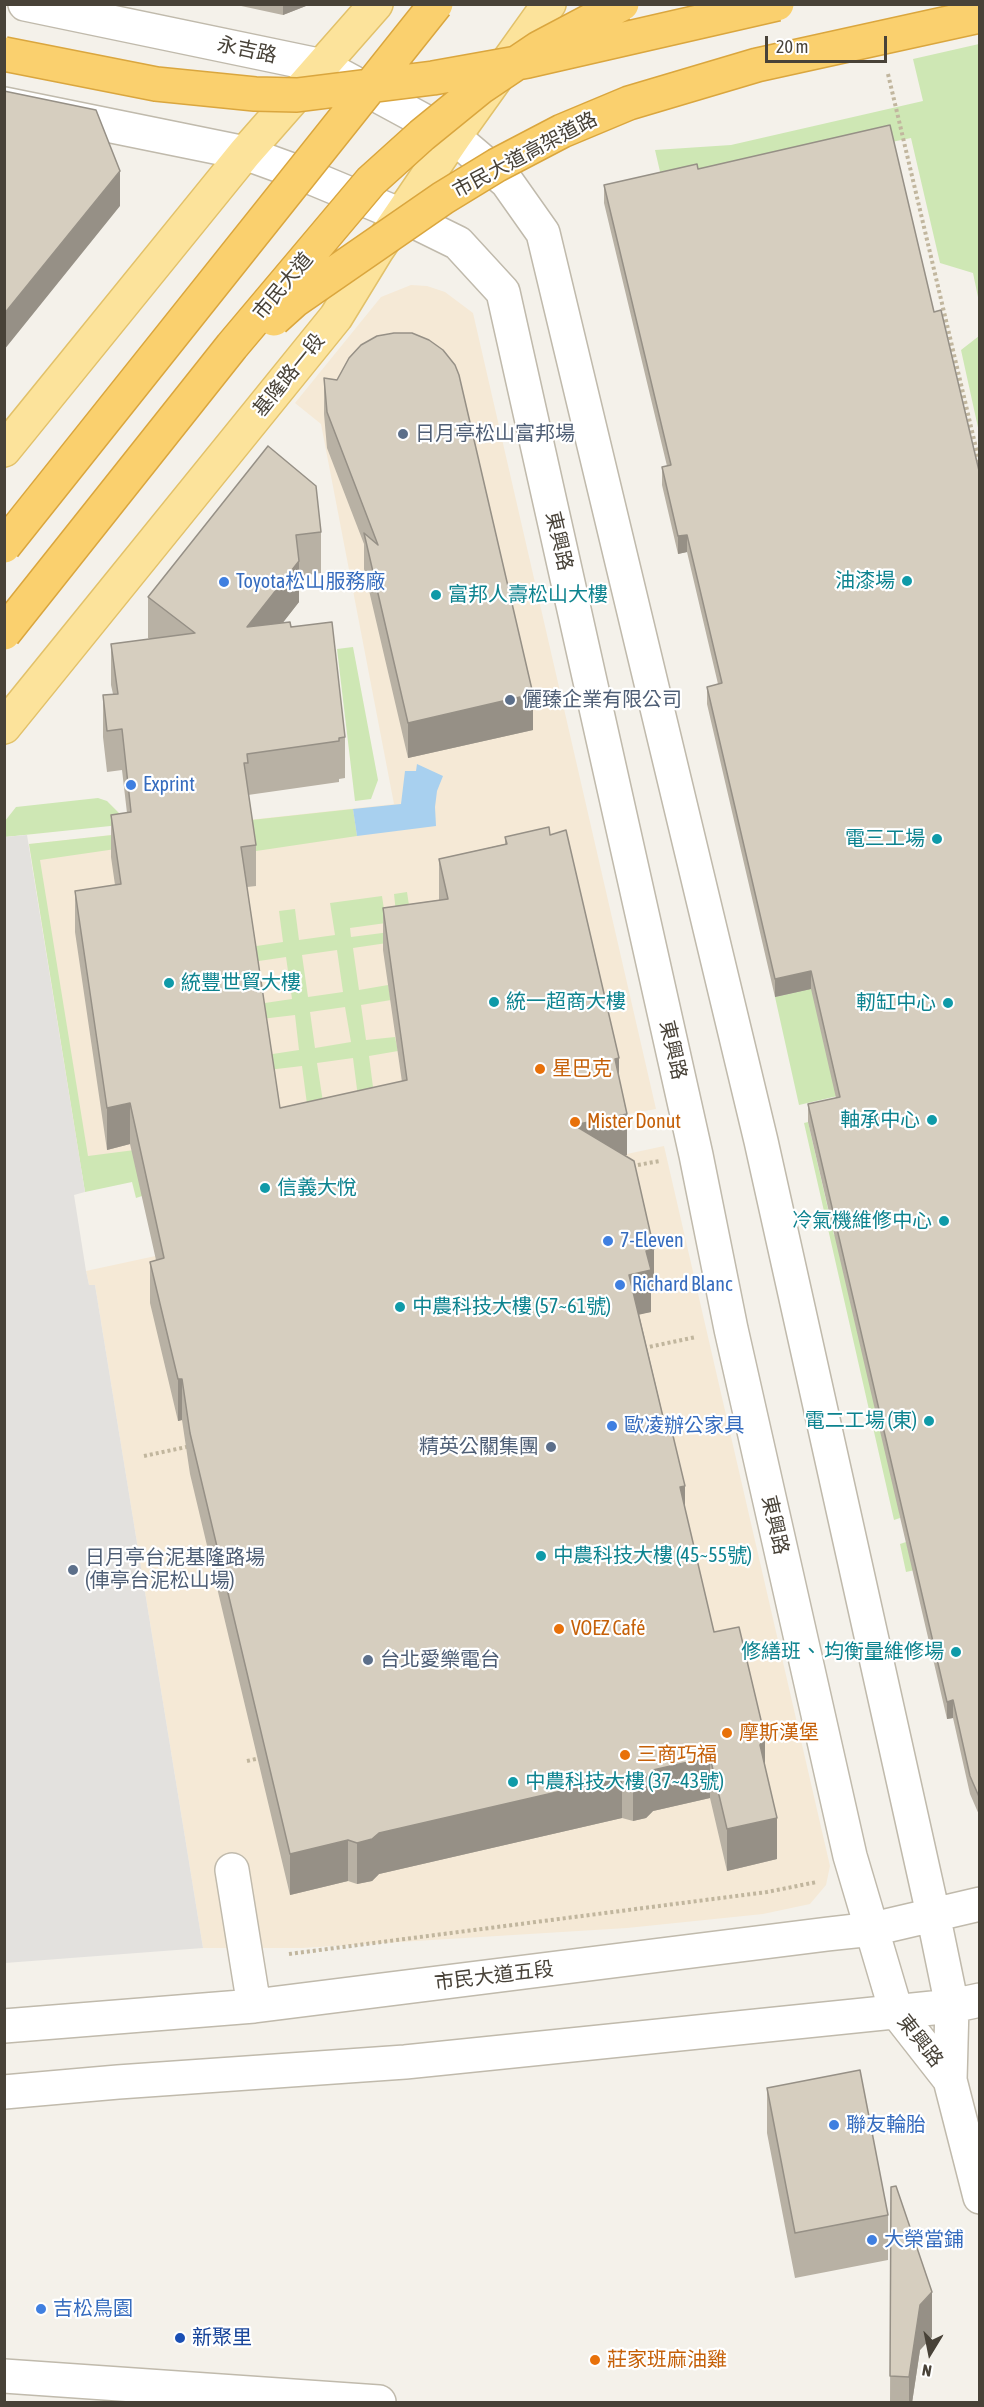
<!DOCTYPE html>
<meta charset="utf-8">
<style>
body{margin:0}
#map{position:relative;width:984px;height:2407px;overflow:hidden;background:#f4f1ea;font-family:"Asap Condensed",sans-serif}
canvas{display:block}
.frame{position:absolute;inset:0;border:6px solid #484238;pointer-events:none}
.north{position:absolute;left:900px;top:2323px;width:60px;height:60px;-webkit-text-stroke:4px #fff;paint-order:stroke;rotate:190deg;font-size:16px;font-weight:700;line-height:24px;text-align:center;color:#484238}
.north::after{content:'';display:block;margin:auto;width:21px;height:27px;background:#484238;clip-path:polygon(50% 0,100% 100%,50% 72%,0 100%)}
.scale{position:absolute;left:765px;top:36px;width:122px;height:27px;box-sizing:border-box;border:3px solid #484238;border-top:0;padding-left:8px;font-size:18px;line-height:21px;white-space:nowrap;color:#484238;-webkit-text-stroke:4px #fff;paint-order:stroke}
</style>
<div id="map">
<canvas width="984" height="2407"></canvas>
<div class="frame"></div>
<div class="north">N</div>
<div class="scale">20 m</div>
</div>
<script>
const c = document.querySelector('canvas').getContext('2d');
c.lineJoin = 'round';
function fill(path, color) { c.fillStyle = color; c.fill(path, 'evenodd'); }
const shape = rows => new Path2D(rows.map(r => 'M' + r).join(''));
function stroke(path, color, width, dash) { c.strokeStyle = color; c.lineWidth = width; c.lineCap = dash ? 'butt' : 'round'; c.setLineDash(dash || []); c.stroke(path); }
function label(font, color, halo, rows, align = 'center') {
  c.font = font + ' "Asap Condensed","Noto Sans TC",sans-serif'; c.lineWidth = 4.5; c.setLineDash([]); c.textBaseline = 'middle'; c.strokeStyle = halo; c.fillStyle = color; for (const [text, x, y, turn = 0] of rows) {
    c.save(); c.translate(x, y); c.rotate((+turn || 0) * Math.PI / 180); c.textAlign = isNaN(turn) ? turn : align; if (halo) c.strokeText(text, 0, 0); c.fillText(text, 0, 0); c.restore();
  }
}
fill(shape([
 [411,285,427,286,445,292,473,313,656,1109,618,1116,81,1170,29,844,394,804,321,424,295,403,381,297],
 [664,1146,830,1866,826,1885,810,1904,763,1914,627,1928,302,1948,203,1948,95,1285,89,1285,86,1271]
]), '#f5e9d6');
fill(shape([
 [979,44,979,302,973,273,940,263,911,138,664,189,655,150,731,145,923,101,913,59],
 [979,336,979,432,961,350],
 [353,647,378,780,371,799,355,801,337,649],
 [98,798,107,801,119,813,120,825,5,837,5,821,16,807],
 [353,809,357,836,236,854,233,832,40,860,88,1156,189,1143,307,1104,302,1066,268,1070,266,1055,299,1050,295,1015,261,1019,258,1004,292,999,286,957,252,962,250,947,283,942,279,911,295,909,299,940,335,935,330,903,382,896,386,923,350,928,351,937,398,931,394,894,407,892,414,939,353,948,359,990,388,985,391,1000,361,1005,366,1040,395,1037,398,1051,369,1056,374,1095,142,1196,136,1198,132,1182,85,1192,29,844],
 [337,950,343,992,308,997,302,955],
 [345,1007,351,1042,315,1048,310,1012],
 [353,1058,358,1097,323,1102,317,1063],
 [842,981,979,1063,799,1105,775,997],
 [808,1122,834,1235,876,1226,900,1518,894,1520,804,1123],
 [906,1542,910,1556,979,1556,906,1572,900,1544]
]), '#cee7b4');
fill(shape([
 [27,835,85,1192,74,1195,86,1271,89,1285,95,1285,203,1948,5,1963,4,837]
]), '#e3e1de');
fill(shape([
 [417,764,443,776,437,791,435,807,436,826,357,836,353,809,401,804,405,771,416,771]
]), '#a8d0ef');
const minor = shape([
 [25,4,323,66,454,137,507,182,543,233,761,1141,933,1914,952,2006,950,2080,980,2197],
 [4,104,245,153,300,173,401,215,458,243,503,292,696,1155,731,1329,850,1856,896,2011,950,2080],
 [232,1870,254,2006],
 [4,2026,254,2006,828,1934,873,1929,980,1904],
 [4,2092,118,2082,405,2062,952,2006,980,2000],
 [4,2376,379,2402]
]);
const major = shape([
 [4,450,245,153,376,4],
 [4,727,336,317,377,250,454,137,549,4]
]);
stroke(minor, '#c0baac', 36);
stroke(major, '#e2c16a', 36);
stroke(shape([
 [888,74,980,465],
 [632,1166,660,1161],
 [644,1348,696,1337],
 [144,1456,191,1446],
 [742,1650,764,1645],
 [247,1761,260,1758],
 [289,1954,767,1892,817,1882]
]), '#c1b69e', 4, [3, 3]);
stroke(minor, '#fff', 33);
stroke(major, '#fce39b', 33);
const highwayBridge = shape([
 [4,54,156,84,255,94,297,95,433,78,528,61,777,4],
 [274,319,294,301,443,198,497,165,562,131,629,103,757,65,980,16],
 [4,546,436,4],
 [4,633,232,346,371,181,422,135,481,87,539,48,622,4]
]);
stroke(highwayBridge, '#daa63e', 36, []);
stroke(highwayBridge, '#fad06e', 33);
fill(shape([
 [232,4,311,4,283,15],
 [698,169,934,312,980,475,980,1817,970,1794,953,1718,947,1719,808,1122,808,1104,836,1098,811,989,775,997,707,704,707,687,718,684,687,552,678,554,662,485,662,467,667,466,604,203,604,185],
 [324,378,533,730,408,758,364,569,364,544,327,448,324,414],
 [268,446,321,532,321,573,299,576,299,602,282,623,291,627,345,737,345,778,339,779,339,782,248,795,256,845,256,886,247,887,280,1108,402,1082,383,950,383,908,439,900,439,859,505,844,505,837,619,1077,627,1155,625,1155,654,1290,651,1291,651,1312,639,1314,714,1632,765,1767,777,1859,727,1871,710,1798,653,1811,646,1818,633,1821,622,1818,379,1874,372,1881,357,1884,348,1881,290,1895,190,1474,182,1420,178,1421,150,1303,150,1262,156,1260,130,1144,107,1150,75,932,75,891,115,885,111,857,111,815,127,813,122,770,107,772,103,737,103,695,113,694,111,685,111,644,150,639,148,638,148,597],
 [767,2088,888,2215,888,2260,795,2278,767,2133],
 [891,2187,932,2337,920,2350,912,2403,890,2403]
]), '#b8b1a4');
fill(shape([
 [283,4,311,4,283,15],
 [120,171,120,206,4,350,4,314],
 [687,535,687,552,678,554,678,536],
 [299,561,299,602,247,669,247,627],
 [533,694,533,730,408,758,408,723],
 [811,971,811,989,775,997,775,979],
 [619,1058,619,1099,615,1059],
 [130,1103,130,1144,107,1150,107,1108],
 [627,1114,627,1155,574,1166,574,1125],
 [654,1249,654,1290,651,1291,651,1312,629,1317,629,1275,646,1251],
 [178,1379,182,1379,182,1420,178,1421],
 [685,1486,685,1527,680,1487],
 [953,1700,953,1718,947,1719,947,1702],
 [765,1737,765,1778,760,1745],
 [710,1757,710,1798,653,1811,646,1818,633,1821,633,1780,653,1770],
 [622,1777,622,1818,379,1874,372,1881,357,1884,357,1843,379,1833],
 [777,1818,777,1859,727,1871,727,1829],
 [348,1840,348,1881,290,1895,290,1854],
 [932,2292,932,2337,920,2350,912,2403,909,2403,909,2377,920,2305]
]), '#969086');
const building = shape([
 [4,91,96,110,120,171,4,314,4,91],
 [890,125,934,312,941,310,980,475,980,1799,970,1776,953,1700,947,1702,808,1104,840,1097,811,971,775,979,707,687,722,683,687,535,678,536,662,467,671,465,604,185,697,164,698,169,890,125],
 [394,333,412,333,429,340,443,350,455,365,459,375,533,694,408,723,364,533,378,545,327,412,324,378,337,380,349,358,361,345,377,336,394,333],
 [268,446,316,486,321,532,296,535,299,561,247,627,290,622,291,627,332,622,345,737,339,738,339,741,247,754,248,763,244,763,256,845,241,847,280,1108,407,1080,383,908,448,899,439,859,507,844,505,837,549,827,550,835,566,830,619,1058,615,1059,627,1114,574,1125,634,1161,654,1249,646,1251,651,1270,629,1275,664,1421,669,1419,685,1486,680,1487,714,1632,739,1627,765,1737,760,1745,777,1818,727,1829,710,1757,653,1770,646,1777,633,1780,622,1777,379,1833,372,1839,357,1843,348,1840,290,1854,190,1433,182,1379,178,1379,150,1262,164,1258,130,1103,107,1108,75,891,121,884,111,815,131,812,122,729,107,731,103,695,118,694,111,644,195,633,148,597,268,446],
 [860,2070,888,2215,795,2233,767,2088,860,2070],
 [896,2186,932,2292,920,2305,909,2377,890,2376,891,2187,896,2186]
]);
fill(building, '#d6cebf');
stroke(building, '#969086', 1.5);
for (const [x, y, r, color] of [
 [403,434,6,"#5c6f8a"],
 [907,581,6,"#0f9aa8"],
 [224,582,6,"#3f7fe0"],
 [436,595,6,"#0f9aa8"],
 [510,700,6,"#5c6f8a"],
 [131,785,6,"#3f7fe0"],
 [937,839,6,"#0f9aa8"],
 [169,983,6,"#0f9aa8"],
 [494,1002,6,"#0f9aa8"],
 [948,1003,6,"#0f9aa8"],
 [540,1069,6,"#e8710a"],
 [932,1120,6,"#0f9aa8"],
 [575,1122,6,"#e8710a"],
 [265,1188,6,"#0f9aa8"],
 [944,1221,6,"#0f9aa8"],
 [608,1241,6,"#3f7fe0"],
 [620,1285,6,"#3f7fe0"],
 [400,1307,6,"#0f9aa8"],
 [929,1421,6,"#0f9aa8"],
 [612,1426,6,"#3f7fe0"],
 [551,1447,6,"#5c6f8a"],
 [541,1556,6,"#0f9aa8"],
 [73,1570,6,"#5c6f8a"],
 [559,1629,6,"#e8710a"],
 [956,1652,6,"#0f9aa8"],
 [368,1660,6,"#5c6f8a"],
 [727,1733,6,"#e8710a"],
 [625,1755,6,"#e8710a"],
 [513,1782,6,"#0f9aa8"],
 [834,2125,6,"#3f7fe0"],
 [872,2240,6,"#3f7fe0"],
 [41,2309,6,"#3f7fe0"],
 [180,2338,6,"#1a4fb4"],
 [595,2360,6,"#e8710a"]
]) { const dot = new Path2D(); dot.arc(x, y, r, 0, 2 * Math.PI); c.fillStyle = color; c.fill(dot); stroke(dot, '#fff', 2); }
label('20px', '#484238', '#fff', [
 ["永吉路",247,50,12],
 ["市民大道高架道路",525,155,-28],
 ["市民大道",283,286,-50],
 ["基隆路一段",289,375,-51],
 ["東興路",559,541,77],
 ["東興路",673,1050,77],
 ["東興路",775,1525,77],
 ["市民大道五段",494,1976,-7],
 ["東興路",920,2041,52]
]);
label('20px', '#4e5e75', '#fff', [
 ["日月亭松山富邦場",415,434],
 ["儷臻企業有限公司",522,700],
 ["精英公關集團",539,1447,"right"],
 ["日月亭台泥基隆路場",85,1558],
 ["(俥亭台泥松山場)",85,1581],
 ["台北愛樂電台",380,1660]
], 'left');
label('20px', '#0d838f', '#fff', [
 ["油漆場",895,581],
 ["富邦人壽松山大樓",448,595,"left"],
 ["電三工場",925,839],
 ["統豐世貿大樓",181,983,"left"],
 ["統一超商大樓",506,1002,"left"],
 ["軔缸中心",936,1003],
 ["軸承中心",920,1120],
 ["信義大悅",277,1188,"left"],
 ["冷氣機維修中心",932,1221],
 ["中農科技大樓 (57~61號)",412,1307,"left"],
 ["電二工場 (東)",917,1421],
 ["中農科技大樓 (45~55號)",553,1556,"left"],
 ["修繕班、 均衡量維修場",944,1652],
 ["中農科技大樓 (37~43號)",525,1782,"left"]
], 'right');
label('20px', '#366cbe', '#fff', [
 ["Toyota松山服務廠",236,582],
 ["Exprint",143,785],
 ["7-Eleven",620,1241],
 ["Richard Blanc",632,1285],
 ["歐凌辦公家具",624,1426],
 ["聯友輪胎",846,2125],
 ["大榮當鋪",884,2240],
 ["吉松鳥園",53,2309]
], 'left');
label('20px', '#c56008', '#fff', [
 ["星巴克",552,1069],
 ["Mister Donut",587,1122],
 ["VOEZ Café",571,1629],
 ["摩斯漢堡",739,1733],
 ["三商巧福",637,1755],
 ["莊家班麻油雞",607,2360]
], 'left');
label('20px', '#164399', '#fff', [
 ["新聚里",192,2338]
], 'left');
</script>
